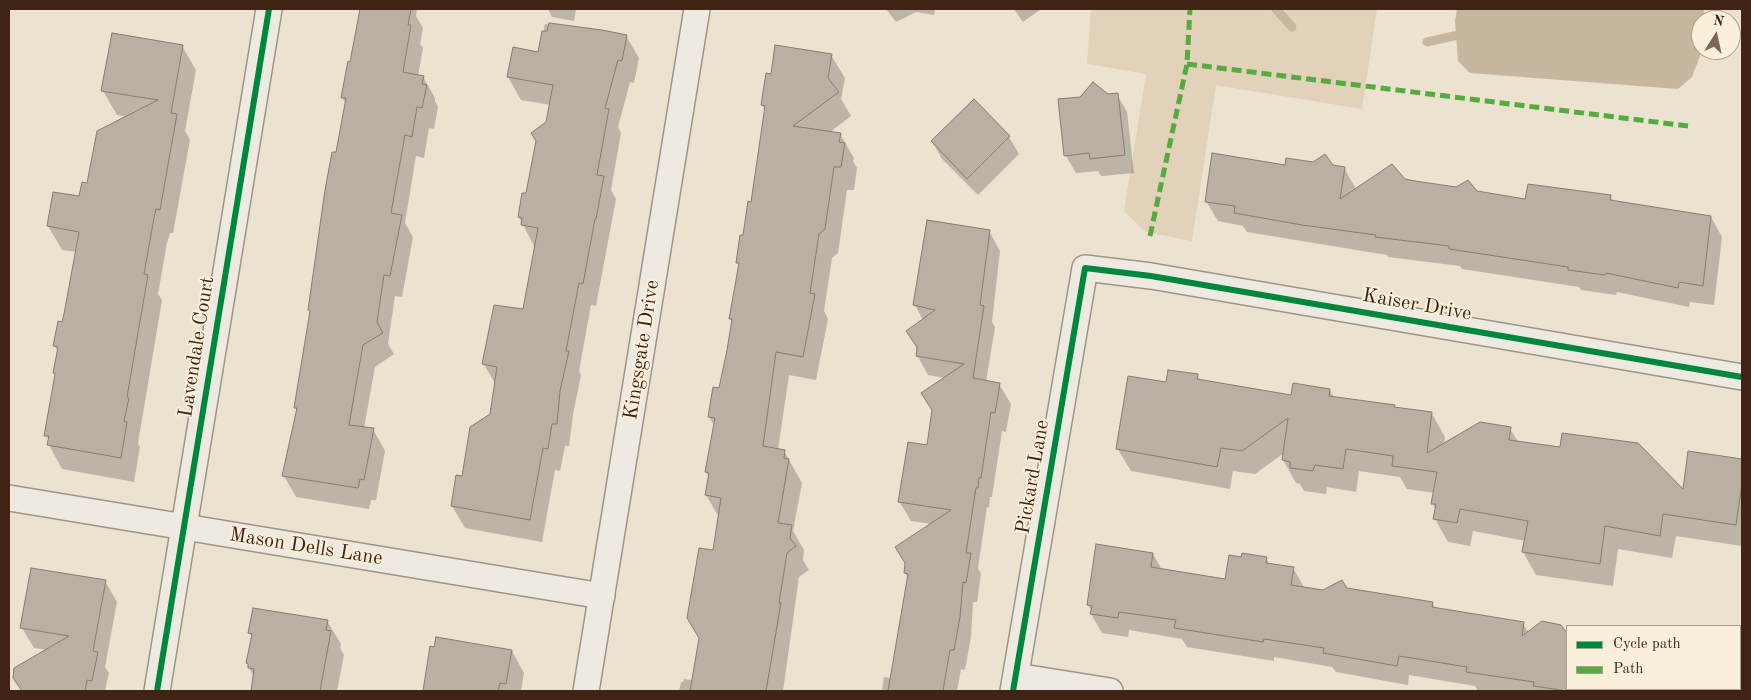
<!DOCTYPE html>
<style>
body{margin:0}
#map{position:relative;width:1751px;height:700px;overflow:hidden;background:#ebe2d0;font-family:"Old Standard TT",serif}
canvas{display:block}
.frame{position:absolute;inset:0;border:10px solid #3f2416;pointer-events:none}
.legend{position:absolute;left:1566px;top:625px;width:175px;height:65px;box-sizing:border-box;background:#faefd9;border:1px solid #af9e8b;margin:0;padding:6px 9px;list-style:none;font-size:15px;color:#3f2416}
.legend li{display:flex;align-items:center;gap:10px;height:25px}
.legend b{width:25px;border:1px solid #af9e8b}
.north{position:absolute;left:1691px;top:10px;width:50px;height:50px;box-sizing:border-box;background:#faefd9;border:1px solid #af9e8b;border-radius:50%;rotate:10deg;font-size:14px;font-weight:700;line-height:20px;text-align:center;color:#3f2416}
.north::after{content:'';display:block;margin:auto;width:18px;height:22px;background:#7b6657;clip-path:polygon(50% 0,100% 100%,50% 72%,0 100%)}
</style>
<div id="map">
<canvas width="1751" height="700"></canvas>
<div class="frame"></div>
<ul class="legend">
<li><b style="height:6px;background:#00873e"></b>Cycle path</li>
<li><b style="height:6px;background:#56aa42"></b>Path</li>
</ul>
<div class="north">N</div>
</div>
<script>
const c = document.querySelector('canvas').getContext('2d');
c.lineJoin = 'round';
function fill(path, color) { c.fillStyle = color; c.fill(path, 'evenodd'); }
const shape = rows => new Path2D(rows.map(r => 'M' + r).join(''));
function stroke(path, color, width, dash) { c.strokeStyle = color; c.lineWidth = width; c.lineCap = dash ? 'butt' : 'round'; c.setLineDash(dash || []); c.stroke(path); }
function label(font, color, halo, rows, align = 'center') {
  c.font = font + ' "Old Standard TT",serif'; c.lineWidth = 4; c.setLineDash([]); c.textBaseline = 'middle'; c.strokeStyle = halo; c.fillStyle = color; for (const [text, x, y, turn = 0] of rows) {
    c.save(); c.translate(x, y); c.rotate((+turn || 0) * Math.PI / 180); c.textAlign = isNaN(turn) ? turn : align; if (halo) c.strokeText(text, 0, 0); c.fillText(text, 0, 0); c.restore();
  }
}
fill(shape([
 [1091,9,1377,9,1362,109,1216,85,1192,241,1146,232,1124,211,1146,74,1087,64]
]), '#e1d2b9');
fill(shape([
 [1457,9,1704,9,1703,20,1701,20,1700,56,1692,77,1678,89,1470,73,1458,61,1455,21]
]), '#c7b79e');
fill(shape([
 [361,9,417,9,416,16,423,28,420,44,423,48,418,76,423,77,435,98,435,101,438,107,434,129,429,128,424,158,416,156,405,223,413,237,402,297,395,296,388,344,394,354,375,367,364,428,373,429,385,451,376,500,371,500,369,509,296,497,284,476,298,411,295,408,346,104,342,97,351,63],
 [548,9,576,9,574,21,552,17],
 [886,9,935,9,934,15,916,12,896,22],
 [1014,9,1041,9,1023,22],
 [545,24,602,31,626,36,639,58,634,83,630,82,618,127,621,133,611,190,616,199,596,306,591,305,579,371,581,375,573,414,569,446,565,446,560,471,555,470,542,542,465,528,452,506,491,415,496,385,483,363,524,311,535,248,519,217,527,195,551,105,521,100,508,77,514,48,539,53],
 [182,46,196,70,185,131,190,140,173,233,170,233,167,243,158,294,162,300,138,443,140,447,134,482,62,469,49,445,49,441,46,435,56,376,54,373,58,352,55,346,63,324,77,252,62,250,48,226,80,198,128,117,117,115,103,91],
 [831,55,845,78,841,99,851,116,829,133,840,134,854,158,853,161,857,168,854,190,847,190,838,253,832,258,824,311,828,319,816,380,789,375,778,450,784,451,802,483,793,531,804,550,803,560,809,570,799,577,783,691,679,691,681,682,683,682,684,679,692,680,719,517,706,495,709,478,706,472,715,427,709,417,720,390,733,323,730,319,739,266,738,263,752,203,766,111,762,105,772,75],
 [1117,95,1127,112,1134,173,1101,176,1098,171,1076,173,1066,156,1059,100],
 [1009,137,1019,154,978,195,942,159,932,141],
 [1286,166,1332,166,1344,168,1356,189,1404,181,1526,201,1610,196,1614,202,1711,217,1722,237,1714,305,1690,302,1689,307,1617,292,1616,295,1581,290,1579,287,1462,269,1460,266,1388,257,1387,255,1247,232,1243,226,1218,221,1206,201],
 [989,231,1000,251,992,322,995,327,986,382,999,384,1011,404,1006,432,1002,431,992,497,990,497,989,508,987,507,978,568,981,574,977,602,973,602,971,637,965,670,961,669,957,691,882,691,884,677,891,678,908,578,905,573,932,524,911,521,899,501,928,446,933,412,922,394,945,378,928,375,917,355,918,350,907,332,923,320,915,305],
 [1197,375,1201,381,1292,396,1330,390,1334,398,1394,406,1396,409,1432,414,1445,437,1444,444,1510,429,1519,443,1684,491,1689,453,1742,461,1742,546,1676,536,1672,558,1618,549,1613,586,1536,575,1523,552,1526,541,1473,531,1470,546,1448,542,1435,519,1436,510,1433,504,1435,493,1407,489,1400,477,1359,471,1356,492,1327,487,1326,494,1304,491,1300,484,1296,483,1283,460,1284,453,1255,474,1233,471,1230,489,1131,471,1117,448,1167,384],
 [1153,554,1162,570,1226,580,1266,558,1270,565,1293,568,1304,587,1323,592,1346,589,1432,603,1436,609,1523,624,1529,633,1561,626,1567,635,1567,689,1740,689,1740,668,1742,669,1742,691,1478,691,1475,686,1409,675,1408,685,1336,672,1332,667,1274,657,1274,661,1187,647,1182,639,1129,630,1128,637,1102,633,1091,614,1092,611,1088,605],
 [105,581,117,602,105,667,109,673,105,691,22,691,14,678,47,650,34,648,22,628],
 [327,621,341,644,340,648,344,655,337,691,261,691,262,690,249,668,253,638,249,633],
 [432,648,512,651,524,673,521,691,424,691]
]), '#0003');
stroke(shape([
 [1276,9,1292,27],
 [1427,42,1467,33]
]), '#c7b79e', 9);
const building = shape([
 [360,9,411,9,408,25,411,25,403,72,424,76,422,84,427,85,422,108,417,107,412,137,405,135,391,213,402,215,390,276,384,275,377,322,383,333,363,345,349,425,374,428,364,480,360,479,358,488,282,476,297,408,294,408,310,311,308,310,325,190,332,152,336,152,346,98,341,98,348,61,350,62,360,9],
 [549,23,602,30,627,35,622,61,618,60,605,108,609,109,597,175,604,176,596,219,595,219,583,284,579,283,566,351,569,351,560,391,557,424,552,424,548,449,543,448,530,520,451,506,456,475,462,476,470,427,490,414,497,367,482,364,494,305,523,309,538,228,521,225,522,218,518,217,522,193,526,193,536,141,531,133,546,122,553,85,507,77,513,47,538,52,542,31,547,31,549,23],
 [112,33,183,45,171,113,177,114,160,210,156,209,154,218,144,274,148,275,127,397,129,398,124,421,127,422,121,458,47,445,49,436,44,436,55,374,53,373,58,347,53,346,58,321,62,322,64,314,79,232,47,226,53,192,79,196,82,182,87,183,97,131,158,100,101,91,112,33],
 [775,45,832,54,828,78,839,92,793,126,841,133,839,142,845,143,841,167,834,167,825,229,819,234,810,293,815,294,803,357,776,352,763,446,785,450,784,458,789,459,778,523,792,525,790,538,796,546,787,553,779,603,781,603,766,691,690,691,699,638,687,618,699,548,713,550,721,498,705,495,709,473,705,472,715,418,708,417,713,387,719,388,727,350,732,319,729,319,739,263,736,263,740,235,743,235,748,201,751,202,765,106,761,105,766,73,771,74,775,45],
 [1093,82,1108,94,1118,93,1125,155,1090,159,1089,153,1064,156,1058,99,1080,97,1093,82],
 [974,99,1010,136,967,179,931,141,974,99],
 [1212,153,1285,165,1286,158,1313,162,1325,154,1333,165,1345,167,1340,199,1392,164,1405,179,1415,181,1456,187,1468,180,1477,191,1525,199,1528,184,1611,195,1610,200,1711,216,1703,286,1679,282,1678,288,1606,273,1605,275,1568,270,1568,267,1449,249,1449,246,1375,237,1376,235,1302,225,1234,213,1235,206,1205,202,1212,153],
 [927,220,990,230,980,305,984,306,973,378,1000,383,995,413,991,412,981,478,979,478,978,488,976,488,966,553,971,553,966,583,963,582,960,617,954,650,950,650,943,691,888,691,908,574,904,573,905,563,895,547,951,510,898,502,908,442,927,445,932,410,921,393,964,364,916,356,917,347,906,331,935,310,913,305,927,220],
 [1168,370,1198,374,1197,379,1291,395,1293,383,1330,389,1329,396,1395,405,1394,407,1432,412,1427,453,1480,422,1511,427,1509,440,1560,447,1562,433,1638,443,1683,489,1688,451,1742,459,1742,484,1736,525,1663,514,1660,536,1605,526,1600,564,1522,552,1528,521,1460,509,1457,523,1433,519,1436,504,1431,504,1437,472,1392,466,1393,456,1346,449,1343,469,1315,465,1313,471,1290,468,1290,462,1282,460,1288,418,1242,451,1221,448,1217,467,1116,449,1128,376,1166,382,1168,370],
 [1096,544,1153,553,1151,567,1225,579,1229,555,1241,557,1242,553,1267,557,1266,563,1294,567,1291,585,1323,590,1342,580,1347,588,1433,602,1432,607,1524,622,1522,636,1542,621,1561,625,1567,633,1567,691,1533,686,1534,682,1466,672,1467,667,1399,656,1397,666,1323,653,1324,648,1264,639,1263,642,1174,628,1176,620,1119,612,1118,618,1090,614,1092,606,1087,605,1096,544],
 [31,568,106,580,93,651,98,652,92,681,87,680,85,691,22,691,13,678,14,668,69,636,20,628,31,568],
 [253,608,328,620,326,630,331,631,320,691,251,691,254,669,248,668,248,664,246,663,252,634,248,633,253,608],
 [436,637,512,650,506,684,500,683,498,691,423,691,430,646,434,647,436,637]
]);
fill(building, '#b9b0a3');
stroke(building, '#857c71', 1);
const minor = shape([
 [9,498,602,596],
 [1016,676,1110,691],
 [157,691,269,9],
 [586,691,697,9],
 [1013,691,1085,268,1151,276,1742,377]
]);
stroke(minor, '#9e958a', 28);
stroke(minor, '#eeeae1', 25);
stroke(shape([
 [1187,64,1688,126],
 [1150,236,1187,64,1190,9]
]), '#56aa42', 5, [10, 5]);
stroke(shape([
 [157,691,269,9],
 [1013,691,1085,268,1151,276,1742,377]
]), '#00873e', 6);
label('20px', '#3f2416', '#faefd9', [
 ["Kaiser Drive",1417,305,10],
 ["Lavendale Court",197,347,-81],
 ["Kingsgate Drive",642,350,-81],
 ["Pickard Lane",1033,477,-80],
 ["Mason Dells Lane",306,547,9]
]);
</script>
